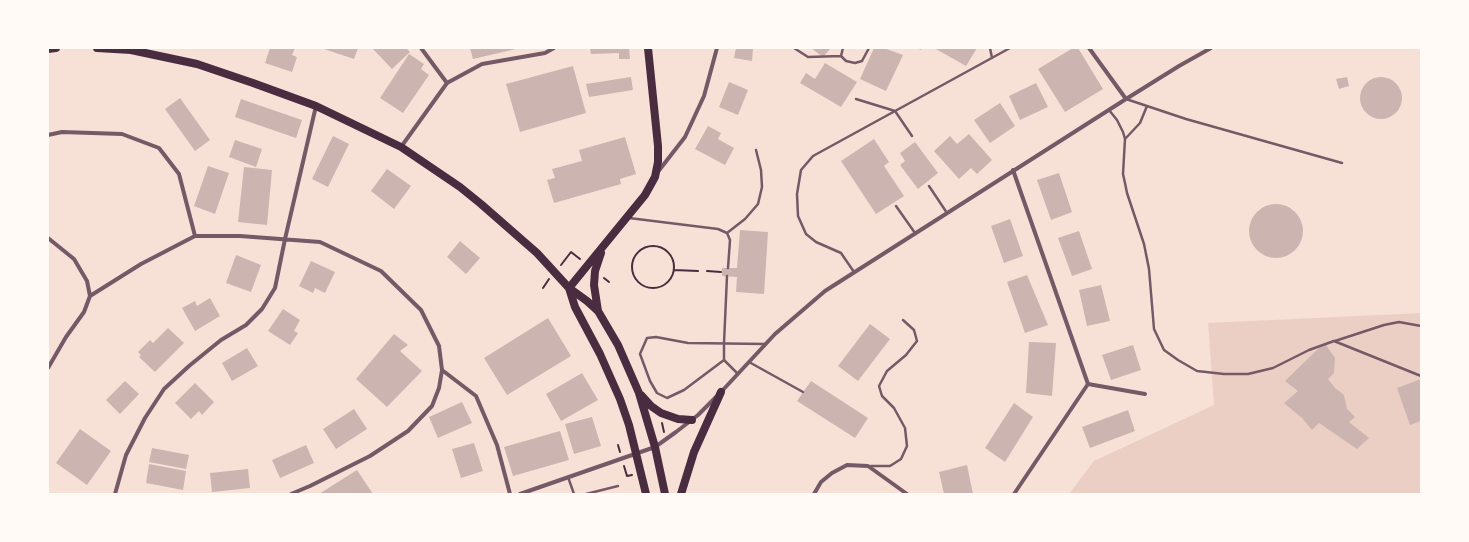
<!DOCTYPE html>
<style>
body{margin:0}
#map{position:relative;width:1469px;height:542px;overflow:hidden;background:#f7e1d7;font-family:"Source Serif 4",serif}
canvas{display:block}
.frame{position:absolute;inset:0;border:49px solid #fffaf5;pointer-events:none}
</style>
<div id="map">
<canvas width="1469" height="542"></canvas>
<div class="frame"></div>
</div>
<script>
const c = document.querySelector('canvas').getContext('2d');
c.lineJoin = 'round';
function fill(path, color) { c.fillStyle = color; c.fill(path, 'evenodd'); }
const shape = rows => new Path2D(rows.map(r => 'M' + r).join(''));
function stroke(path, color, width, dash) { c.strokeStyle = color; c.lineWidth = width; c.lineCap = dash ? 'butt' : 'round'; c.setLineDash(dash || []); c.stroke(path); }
fill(shape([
 [1421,313,1421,494,1069,494,1094,461,1214,405,1208,323]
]), '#ebcfc5');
fill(shape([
 [270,48,295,48,292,55,297,57,292,72,265,63],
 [321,48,358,48,354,59],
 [372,48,406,48,410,52,392,69],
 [470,48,516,48,516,49,473,59],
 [590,48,629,48,630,59,619,59,619,53,591,54],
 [736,48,753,48,752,61,734,58],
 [811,48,831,48,823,57],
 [874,48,884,48,903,55,886,91,860,79],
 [934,48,977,48,966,66],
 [1073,48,1078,48,1103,89,1065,112,1038,69],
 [409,54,424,64,421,69,429,75,403,113,380,98],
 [825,63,857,82,841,107,800,83,806,73,815,79],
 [573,66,586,113,520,132,506,84],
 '1360 98a21 21 0 1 1 42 0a21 21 0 1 1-42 0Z',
 [631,77,633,90,589,97,586,84],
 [1347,77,1349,86,1339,89,1336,79],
 [729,82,748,90,738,115,719,107],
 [1036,83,1048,107,1020,120,1009,96],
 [180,98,210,140,195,151,165,109],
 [241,99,302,120,296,138,235,117],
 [1000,103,1015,126,990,143,974,120],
 [708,126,721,133,718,139,734,148,725,165,695,149],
 [969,134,992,160,977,174,971,168,959,179,934,151,950,136,957,144],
 [333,136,349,144,328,187,312,179],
 [625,137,636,174,620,179,621,184,554,203,547,180,555,178,552,169,582,161,579,150],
 [874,139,889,162,884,166,904,196,876,214,841,161],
 [235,140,262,149,256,167,229,157],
 [915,142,938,173,918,189,900,165,905,161,900,153],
 [208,166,229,173,215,214,194,206],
 [244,167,272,170,267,225,238,222],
 [387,169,411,186,394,209,371,191],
 [1059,173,1072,212,1051,220,1037,180],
 '1249 231a27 27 0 1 1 54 0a27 27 0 1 1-54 0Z',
 [1010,219,1023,256,1004,263,991,226],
 [740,230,768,232,764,294,736,292,737,277,722,276,722,268,737,268],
 [1079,231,1092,269,1072,276,1058,238],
 [460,241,480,258,466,274,447,257],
 [236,255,261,265,251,292,226,283],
 [311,261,335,272,325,293,315,288,313,293,299,286],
 [1027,275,1048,325,1025,333,1007,282],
 [1101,285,1110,321,1087,326,1079,290],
 [210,298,220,316,195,331,182,308,195,301,197,306],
 [283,309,300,320,294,331,298,333,290,345,268,331],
 [548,318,571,356,507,395,484,358],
 [870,324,890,339,858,381,838,366],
 [168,328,184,343,155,372,139,357,141,355,138,352,150,340,153,343],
 [394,334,408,345,400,351,422,371,387,407,356,379],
 [1029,342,1056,343,1052,396,1026,393],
 [1133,345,1141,370,1111,380,1102,355],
 [1326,345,1335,358,1334,373,1328,379,1335,388,1344,395,1347,409,1355,417,1349,422,1369,438,1357,449,1319,423,1312,430,1302,418,1284,403,1298,391,1285,381,1319,348],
 [247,348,258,366,232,381,222,363],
 [582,373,598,400,561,421,546,394],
 [1421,379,1421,421,1410,425,1397,388],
 [125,381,139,394,120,414,106,400],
 [811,381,868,418,855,438,797,401],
 [195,383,214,402,202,415,199,411,191,419,175,403],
 [462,402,472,423,438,438,429,417],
 [1014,403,1033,417,1005,462,985,448],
 [354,409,367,429,336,449,323,429],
 [1128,410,1135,431,1090,448,1082,427],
 [592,417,601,446,574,454,565,424],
 [80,429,111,451,87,485,56,463],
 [560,431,569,460,513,476,504,447],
 [474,443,483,471,461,478,452,449],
 [306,445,314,463,280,478,272,460],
 [152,448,189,455,186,469,149,462],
 [149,464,186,471,183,490,146,483],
 [967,465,973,494,944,494,939,472],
 [248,469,250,488,212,492,210,473],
 [357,470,373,494,319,494]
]), '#ccb4b1');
stroke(shape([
 '632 267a21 21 0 1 1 42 0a21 21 0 1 1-42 0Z',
 [561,265,571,252,580,259],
 [674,270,698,271],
 [707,271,721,272],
 [604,278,609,282],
 [543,288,549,279],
 [662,423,664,432],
 [618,445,620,452],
 [624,466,627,476,632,475]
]), '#4a2c40', 2);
stroke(shape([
 [794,48,808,57,841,56],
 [843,48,841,56,846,61,855,63,862,61,869,48],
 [920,48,921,48],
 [990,48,992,58],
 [856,99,895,111,912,136],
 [1126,99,1186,119,1342,163],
 [1109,110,1117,120,1123,132,1125,139,1123,174,1125,183,1127,193,1144,244,1149,269,1154,329,1164,350,1178,360,1197,371,1224,374,1248,374,1273,368,1309,350,1334,341,1421,376],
 [1125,139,1140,123,1147,106],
 [929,186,947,213],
 [896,206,915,233],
 [629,218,718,229,727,233,730,240,728,268],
 [727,233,745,219,758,204,762,187,761,170,756,150],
 [854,272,841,253,816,242,806,234,798,216,797,194,801,170,813,156,1010,48],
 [727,276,724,343,724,360,738,374],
 [1335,341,1384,325,1399,322,1421,326],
 [724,360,684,390,667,398,657,393,650,381,640,354,647,338,656,337,688,343,765,344],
 [749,362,803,392],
 [871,466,890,466,901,459,907,446,905,428,894,408,882,396,879,386,887,371,906,355,917,341,914,330,903,320],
 [568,477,574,494],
 [586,494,618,486]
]), '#755966', 2.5);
stroke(shape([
 [421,48,447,83],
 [1089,48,1126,99],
 [48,135,62,132,122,134,159,148,179,174,195,236],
 [401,147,447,83,482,64,545,53,554,48],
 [1013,170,1088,384,1145,394],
 [657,173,685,137,704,96,717,48],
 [48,238,74,259,87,281,90,296,84,312,66,337,48,368],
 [90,296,141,264,195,236,240,236,320,242,381,271,421,310,439,346,442,370,439,388,432,406,408,431,370,456,310,486,291,494],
 [442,370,476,396,497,445,510,494],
 [721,392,775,334,825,291,1126,99,1179,66,1211,48],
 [115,494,126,455,145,418,164,389,189,366,221,340,246,325,262,309,275,288,285,239,316,106],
 [520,494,655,447,676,432,698,415,716,397],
 [814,494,821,482,832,473,847,465,868,466,907,494],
 [1014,494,1088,384]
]), '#755966', 4);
stroke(shape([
 [97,48,131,50,197,64,253,83,316,106,401,147,460,187,481,204,537,253,569,288,587,301,598,311,618,345,639,393,655,447,665,494],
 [48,49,56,48],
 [569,288,645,195,655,177,658,162,658,146,648,48],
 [569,288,575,307,600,354,620,399,629,425,646,494],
 [598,311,594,285,595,271,601,253],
 [641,395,651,406,661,413,678,419,692,420],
 [681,494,694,452,721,392]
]), '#4a2c40', 8);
</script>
